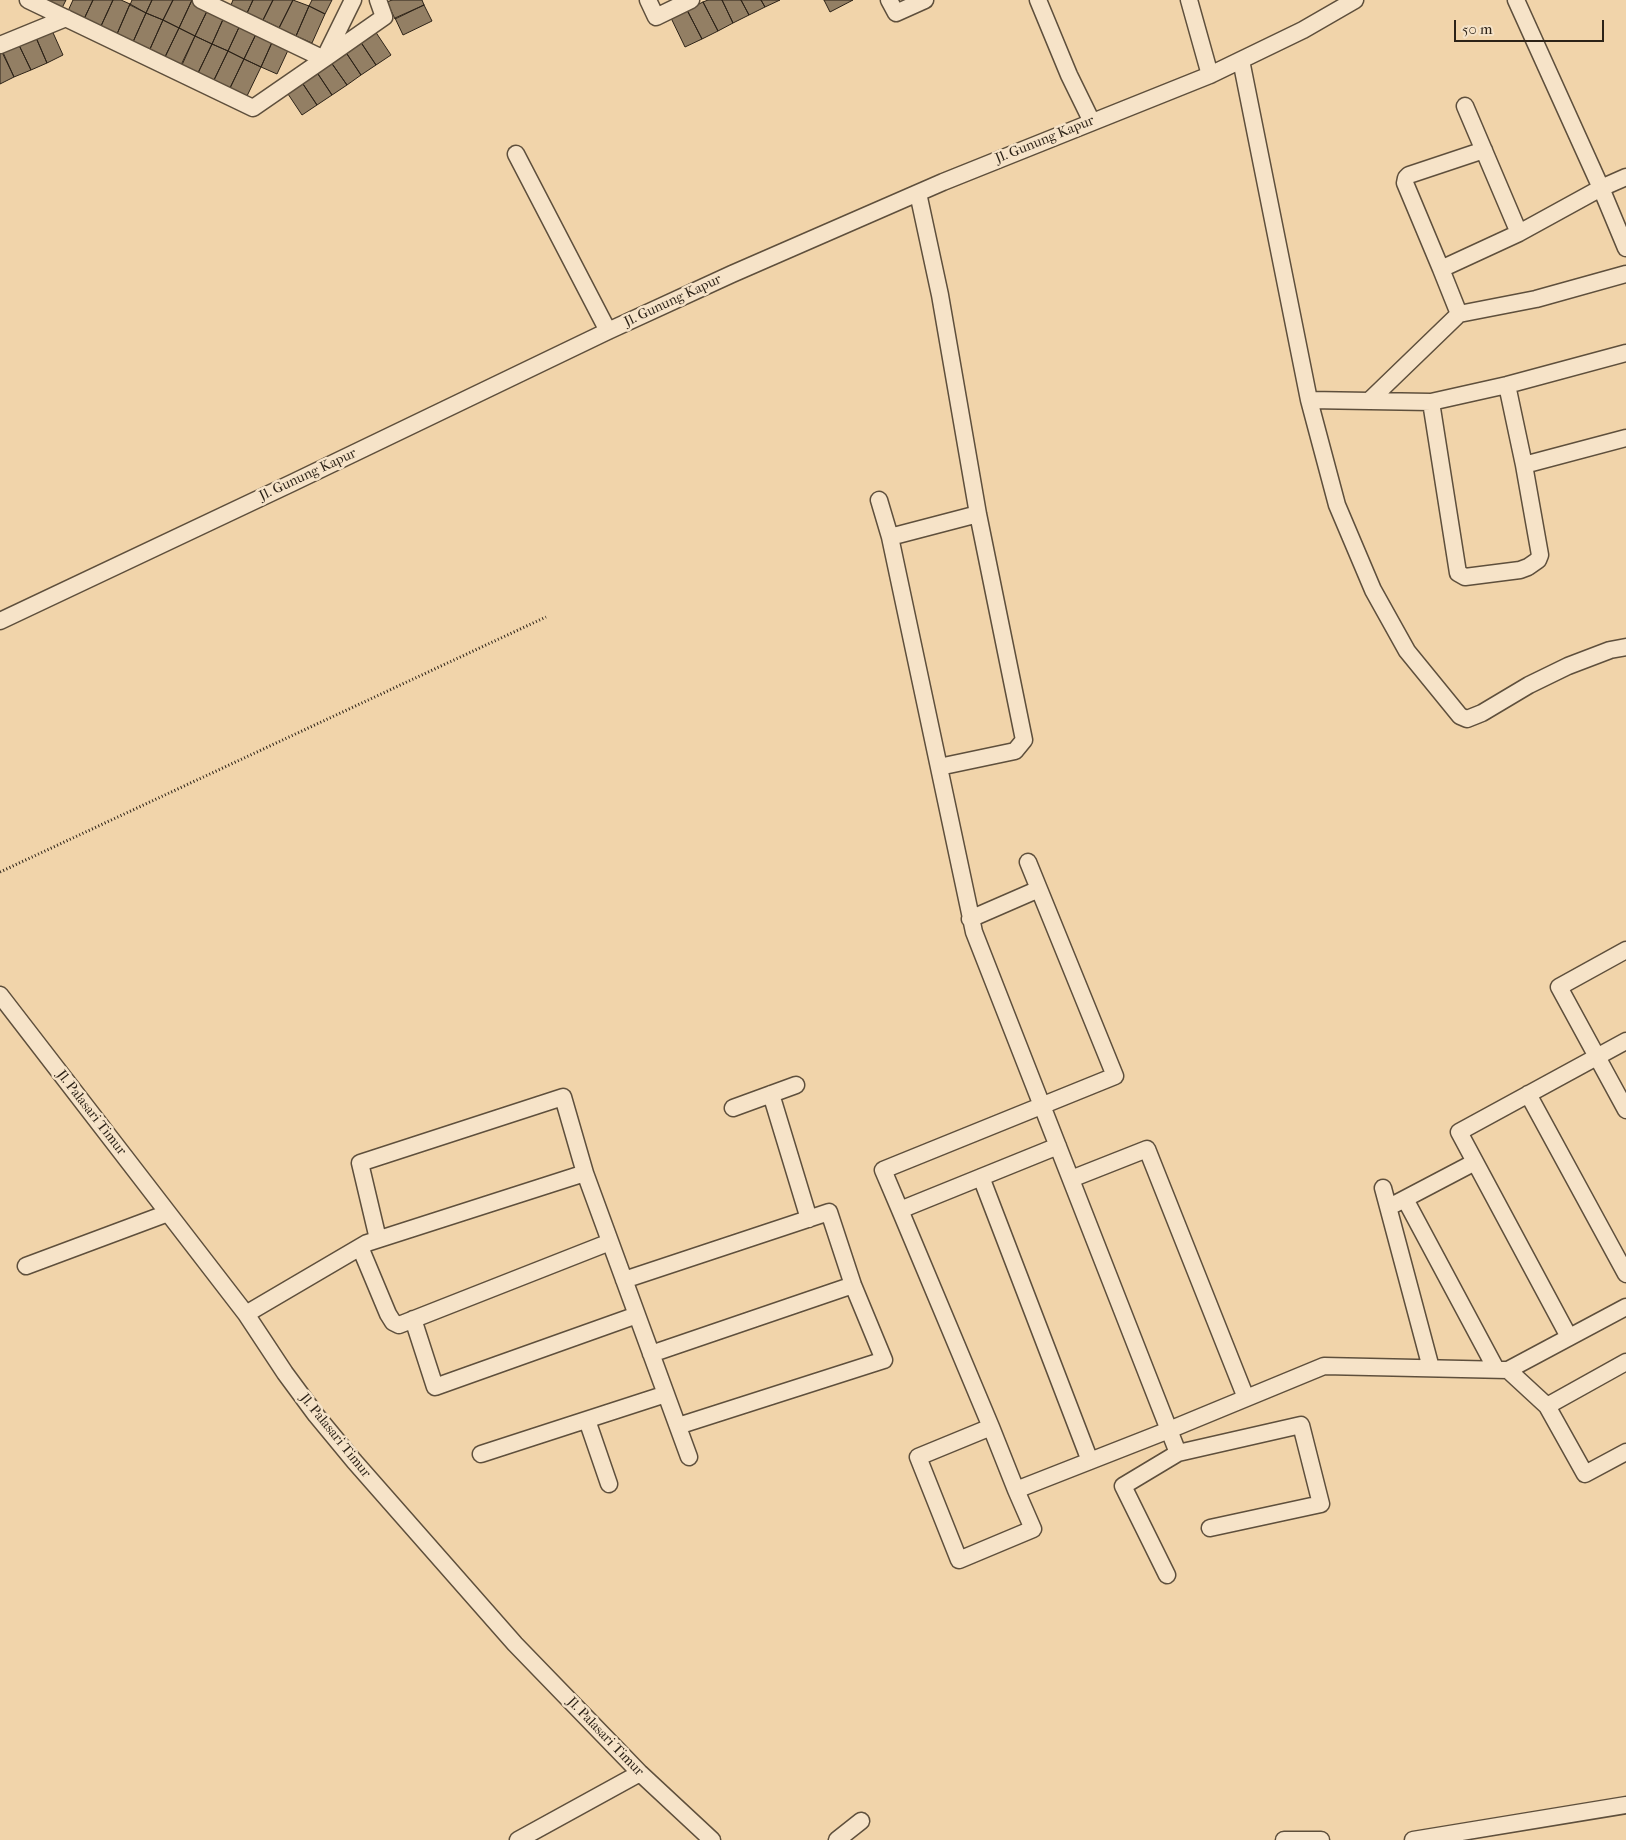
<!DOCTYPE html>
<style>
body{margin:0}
#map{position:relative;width:1626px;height:1840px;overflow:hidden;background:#f1d4aa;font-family:"IM FELL French Canon",serif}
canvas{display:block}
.scale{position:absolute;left:1454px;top:20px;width:150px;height:22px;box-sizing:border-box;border:2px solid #2d2318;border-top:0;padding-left:6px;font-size:15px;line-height:18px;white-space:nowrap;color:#2d2318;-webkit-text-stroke:4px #f6e3c8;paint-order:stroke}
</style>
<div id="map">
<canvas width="1626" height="1840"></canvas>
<div class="scale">50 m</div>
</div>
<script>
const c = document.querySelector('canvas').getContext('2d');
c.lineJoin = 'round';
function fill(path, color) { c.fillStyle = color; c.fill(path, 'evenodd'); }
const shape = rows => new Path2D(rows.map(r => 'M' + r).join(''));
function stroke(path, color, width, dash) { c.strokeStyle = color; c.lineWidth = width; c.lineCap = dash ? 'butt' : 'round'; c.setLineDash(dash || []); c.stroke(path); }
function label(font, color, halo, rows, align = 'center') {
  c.font = font + ' "IM FELL French Canon",serif'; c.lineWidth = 5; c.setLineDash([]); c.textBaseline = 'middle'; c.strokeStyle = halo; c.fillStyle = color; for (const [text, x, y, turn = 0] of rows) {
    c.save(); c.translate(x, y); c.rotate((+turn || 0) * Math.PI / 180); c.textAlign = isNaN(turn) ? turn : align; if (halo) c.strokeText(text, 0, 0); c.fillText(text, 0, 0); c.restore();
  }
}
const building = shape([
 [46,0,66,0,62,8,46,0],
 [73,0,93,0,84,19,68,11,73,0],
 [93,0,113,0,101,26,84,19,93,0],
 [113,0,121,0,130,4,117,34,101,26,113,0],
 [132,0,152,0,146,13,130,5,132,0],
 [152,0,173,0,163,20,146,13,152,0],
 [173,0,192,0,179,28,163,20,173,0],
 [192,0,209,7,195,36,179,28,192,0],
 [233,0,253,0,247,13,231,5,233,0],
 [253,0,273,0,263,20,247,13,253,0],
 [273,0,293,0,279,28,263,20,273,0],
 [293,0,309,6,296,36,279,28,293,0],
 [312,0,332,0,325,14,309,6,312,0],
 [392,0,422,0,424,5,395,19,387,2,392,0],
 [708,0,722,0,733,23,718,31,703,2,708,0],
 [722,0,741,0,749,15,733,23,722,0],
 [741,0,761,0,765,7,749,15,741,0],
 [761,0,780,0,765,7,761,0],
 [824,0,853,0,830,12,824,0],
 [703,2,718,31,702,39,687,10,703,2],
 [130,4,146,13,133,42,117,34,130,4],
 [424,5,432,21,403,35,395,18,424,5],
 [309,6,325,14,312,43,296,36,309,6],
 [209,7,225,15,212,44,195,36,209,7],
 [687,10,702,39,685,47,671,18,687,10],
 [146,13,163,20,150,49,133,42,146,13],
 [225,15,241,23,228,51,212,44,225,15],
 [163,20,179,28,165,57,150,49,163,20],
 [241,23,258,30,244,59,228,51,241,23],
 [50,26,63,55,47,63,34,33,50,26],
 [179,28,195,36,181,65,165,57,179,28],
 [373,28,391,55,376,65,358,38,373,28],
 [258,30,274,38,261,67,244,59,258,30],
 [34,33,47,63,31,70,17,41,34,33],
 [195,36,212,44,198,73,182,65,195,36],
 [274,38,290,46,277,74,261,67,274,38],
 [358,38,376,65,361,75,343,48,358,38],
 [17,41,31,70,14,77,1,48,17,41],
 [212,44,228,51,214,80,198,73,212,44],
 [0,48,14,77,0,84,0,48],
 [343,48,361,75,347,85,328,58,343,48],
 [228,51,244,59,230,88,214,80,228,51],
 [328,58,347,85,332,95,314,68,328,58],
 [244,59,261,67,247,96,230,88,244,59],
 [314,68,332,95,317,105,299,78,314,68],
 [299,78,317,105,302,115,284,88,299,78]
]);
fill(building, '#937f64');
stroke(building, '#2d2318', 1);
const street = shape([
 [28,0,253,108,324,59,353,0],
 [201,0,324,59,384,17,378,0],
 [648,0,656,17,691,0],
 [889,0,896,13,925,0],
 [1038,0,1069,75,1092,122],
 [1189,0,1210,75],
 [1516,0,1601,188,1626,177],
 [0,45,66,18],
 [1241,60,1309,400,1337,505,1373,590,1407,651,1460,716,1467,719,1482,713,1529,685,1568,666,1610,650,1626,647],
 [1465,106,1519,233],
 [516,154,608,331],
 [918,193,940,295,978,514,1024,740,1015,751,939,767],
 [1441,269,1405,183,1406,178,1409,175,1484,150],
 [1459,314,1441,269,1519,233,1601,188,1626,248],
 [1507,385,1524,465],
 [1309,400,1431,402,1458,573,1465,577,1520,570,1528,567,1538,560,1540,555,1524,465,1626,438],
 [1370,400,1459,314,1536,299,1626,274],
 [1431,402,1507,385,1626,353],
 [879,500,890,537,974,932,1178,1453],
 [890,537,978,514],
 [0,621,292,483,608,331,732,274,943,182,1210,75,1303,30,1355,0],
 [970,919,1039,889],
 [1626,950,1559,987,1626,1110],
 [0,995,246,1314,285,1373,316,1415,354,1461,515,1644,640,1773,712,1840],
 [771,1094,809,1219],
 [1528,1094,1626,1274],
 [733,1108,796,1085],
 [981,1177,1090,1461],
 [1071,1179,1147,1149,1246,1398],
 [1383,1188,1431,1368],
 [1405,1199,1496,1369],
 [1395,1204,1475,1162],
 [900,1210,1058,1146],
 [378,1239,360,1163,563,1097,585,1173],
 [360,1247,388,1314,393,1322,399,1325,610,1242],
 [26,1266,168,1213],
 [624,1280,829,1212,853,1285,884,1360,678,1426],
 [246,1314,367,1243,585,1173,689,1457],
 [413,1319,435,1387,637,1315],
 [1569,1337,1459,1132,1626,1041],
 [651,1354,853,1285],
 [1508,1370,1547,1406,1585,1474,1626,1452],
 [1547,1406,1626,1362],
 [587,1420,609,1484],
 [991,1427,918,1457,959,1560,1033,1529,1016,1490,991,1427,900,1210,883,1170,1115,1076,1028,862],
 [481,1454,666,1394],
 [1016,1490,1169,1430,1324,1366,1508,1370,1626,1307],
 [1167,1575,1123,1486,1178,1453,1301,1425,1321,1504,1210,1528],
 [518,1840,640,1773],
 [837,1840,861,1821],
 [1284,1840,1321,1840],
 [1413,1840,1626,1805]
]);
stroke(street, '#5e4f3c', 19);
stroke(shape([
 [0,872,546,617]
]), '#2d2318', 3, [1, 2.5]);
stroke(street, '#f6e3c8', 16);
label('14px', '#2d2318', '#f6e3c8', [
 ["Jl. Gunung Kapur",1045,140,-22],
 ["Jl. Gunung Kapur",673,301,-25],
 ["Jl. Gunung Kapur",308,475,-25],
 ["Jl. Palasari Timur",91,1113,52],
 ["Jl. Palasari Timur",335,1436,51],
 ["Jl. Palasari Timur",605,1737,46]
]);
</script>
